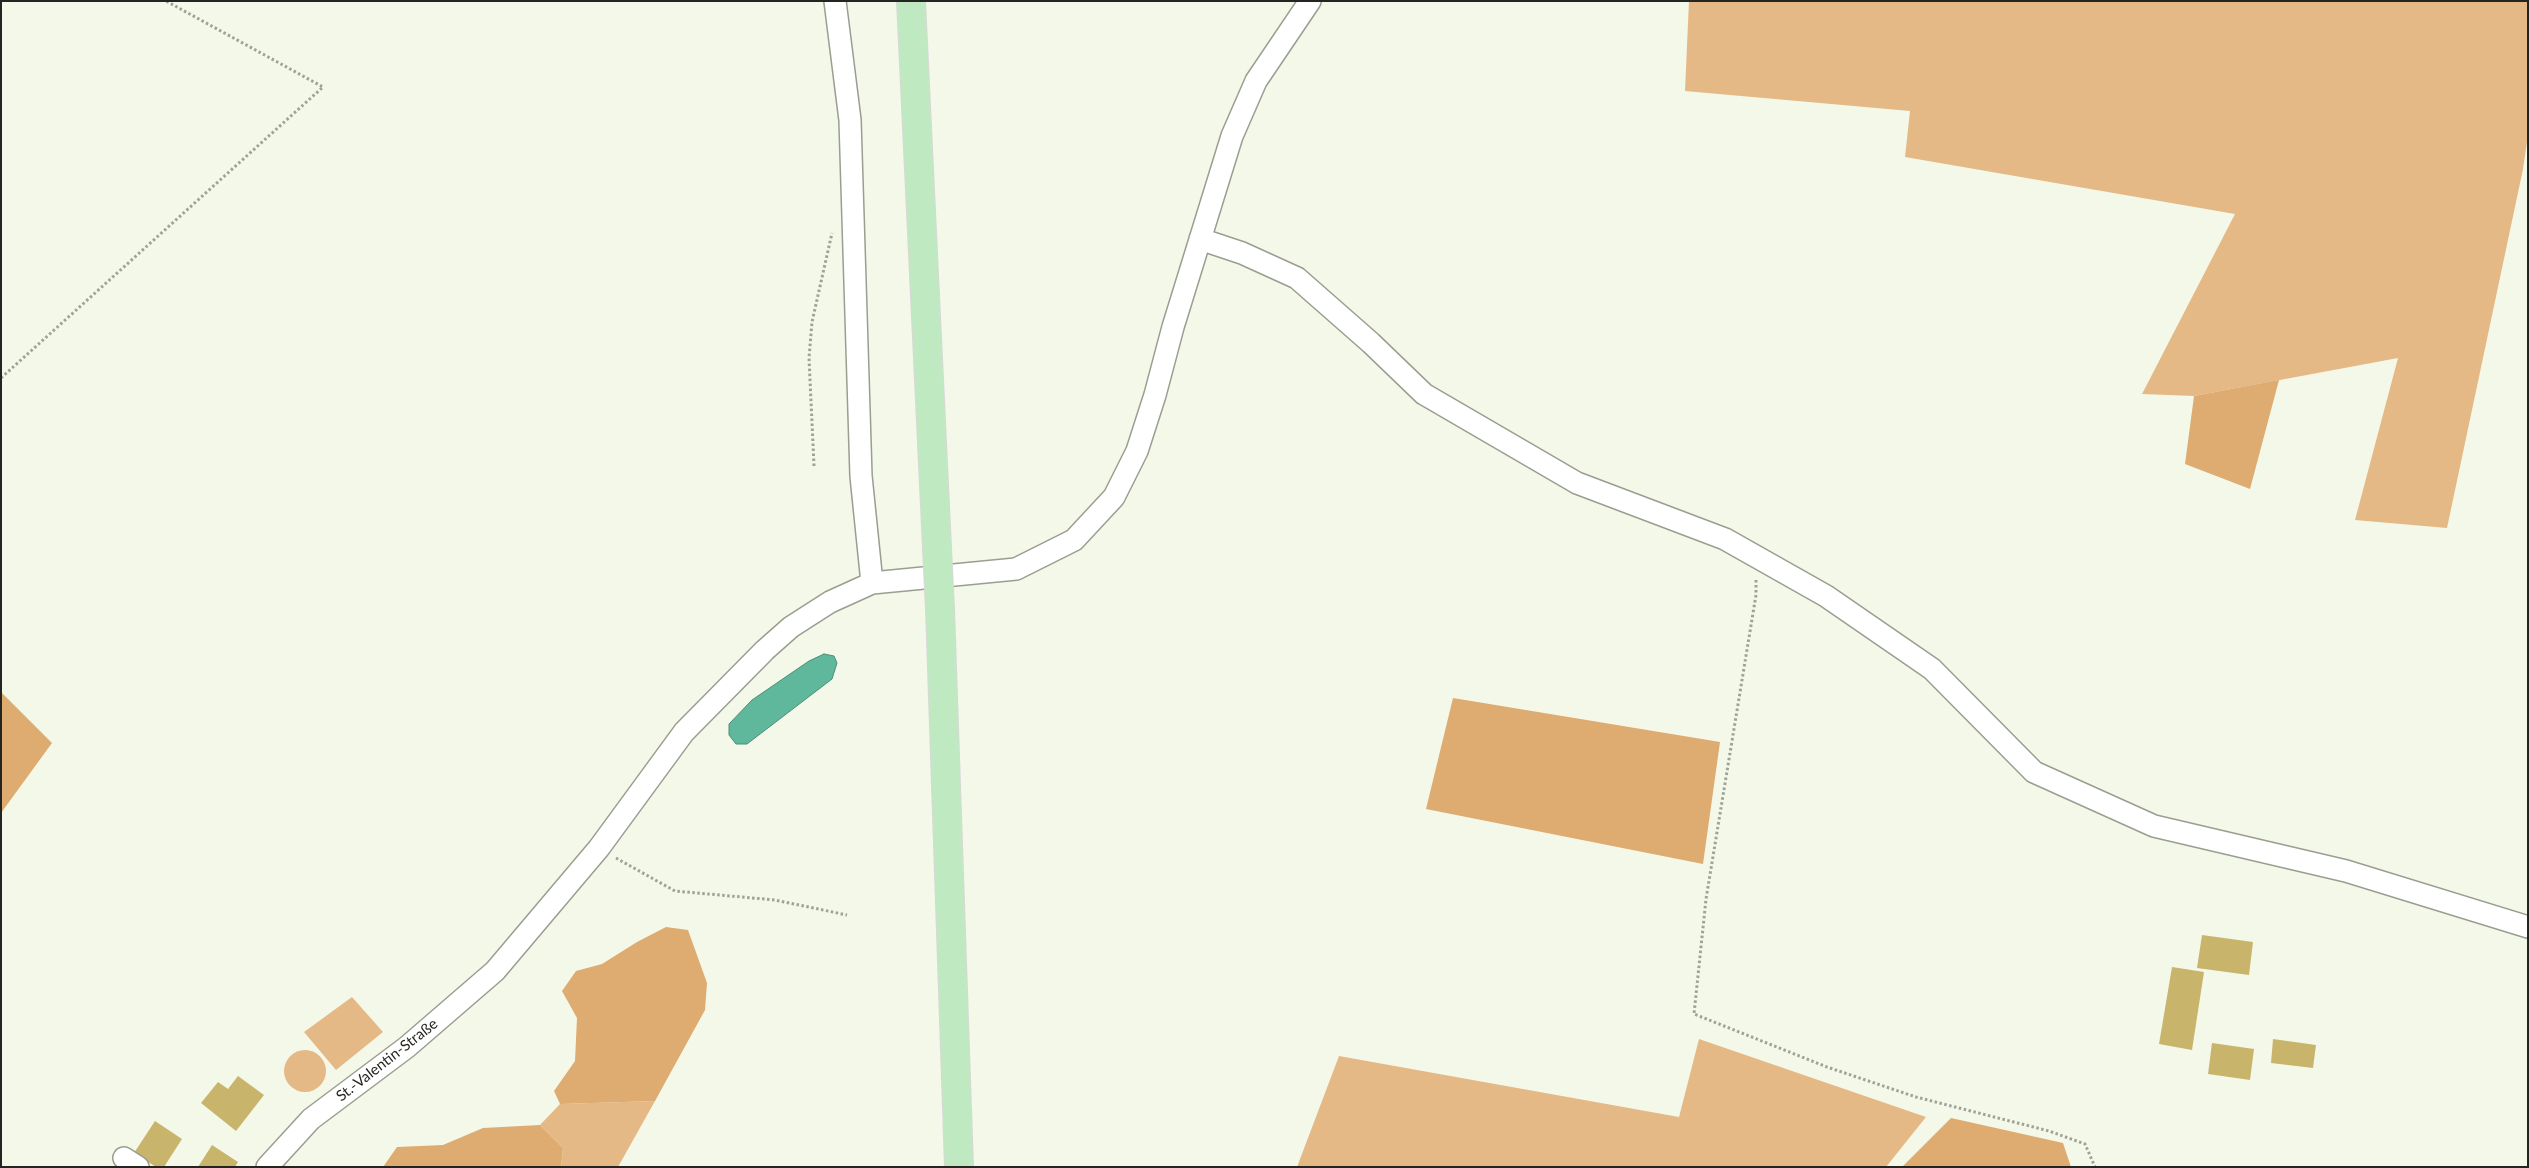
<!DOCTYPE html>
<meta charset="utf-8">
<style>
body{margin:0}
#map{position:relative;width:2529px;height:1168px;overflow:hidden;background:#f4f8e9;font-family:Lato,sans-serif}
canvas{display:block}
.frame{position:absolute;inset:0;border:2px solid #242520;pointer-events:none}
</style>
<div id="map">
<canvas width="2529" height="1168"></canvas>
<div class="frame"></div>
</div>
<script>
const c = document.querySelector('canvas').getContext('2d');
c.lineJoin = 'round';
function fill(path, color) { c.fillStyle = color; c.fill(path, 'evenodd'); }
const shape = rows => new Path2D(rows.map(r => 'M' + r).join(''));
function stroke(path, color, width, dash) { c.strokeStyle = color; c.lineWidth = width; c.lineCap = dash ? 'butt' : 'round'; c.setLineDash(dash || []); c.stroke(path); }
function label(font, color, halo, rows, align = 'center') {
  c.font = font + ' Lato,sans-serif'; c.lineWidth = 4.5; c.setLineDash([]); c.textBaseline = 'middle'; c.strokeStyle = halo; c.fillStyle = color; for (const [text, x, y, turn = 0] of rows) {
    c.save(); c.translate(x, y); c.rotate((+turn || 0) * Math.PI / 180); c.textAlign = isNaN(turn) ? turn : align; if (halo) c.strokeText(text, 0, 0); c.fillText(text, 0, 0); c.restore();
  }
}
fill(shape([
 [1689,1,2528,1,2528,135,2523,169,2447,528,2355,520,2398,358,2194,396,2142,394,2235,214,1905,157,1910,111,1685,91],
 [352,997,383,1032,336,1070,304,1032],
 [1699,1039,1926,1117,1886,1167,1297,1167,1339,1056,1679,1117],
 '284 1071a21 21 0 1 1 42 0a21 21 0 1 1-42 0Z',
 [655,1101,618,1167,561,1167,563,1148,540,1125,560,1104]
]), '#e5b986');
fill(shape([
 [2279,380,2250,489,2185,464,2194,396],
 [1,692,52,743,1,813],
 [1453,698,1720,742,1703,864,1426,809],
 [666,927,688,930,707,983,705,1010,655,1101,560,1104,554,1091,575,1061,577,1018,562,991,576,971,602,964,637,942],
 [1951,1118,2063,1143,2071,1167,1902,1167],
 [540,1125,563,1148,561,1167,383,1167,397,1147,443,1145,483,1128]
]), '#deab70');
const water = shape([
 [824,654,834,656,837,663,832,679,747,744,736,744,729,735,729,724,752,700,809,661,824,654]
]);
fill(water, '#60b89c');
stroke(water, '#4e8c77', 1);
fill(shape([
 [2202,935,2253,942,2249,975,2197,968],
 [2172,967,2204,972,2192,1050,2159,1044],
 [2273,1039,2316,1045,2313,1068,2271,1063],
 [2212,1043,2254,1049,2250,1080,2208,1074],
 [238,1076,264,1095,236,1131,201,1103,218,1082,228,1089],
 [155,1121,182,1139,164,1167,156,1167,134,1153],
 [212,1145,238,1162,235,1167,198,1167]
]), '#c8b56b');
const minor = shape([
 [835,1,850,120,861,476,872,583],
 [1200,239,1242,253,1297,278,1371,343,1424,394,1577,483,1725,539,1826,596,1932,669,2034,772,2154,826,2346,871,2528,927],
 [124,1158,138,1167],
 [267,1167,311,1119,407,1047,495,971,599,848,684,732,765,650,791,627,830,602,872,583,1016,569,1074,540,1114,497,1137,451,1155,395,1173,327,1232,136,1256,81,1310,1]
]);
const major = shape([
 [911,1,937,548],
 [940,609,959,1167]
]);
stroke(minor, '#9a9e90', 24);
stroke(major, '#d8d8d7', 30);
stroke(shape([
 [1,378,323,87,166,1],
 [814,466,809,358,812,322,832,233],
 [1756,580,1756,595,1706,899,1694,1014,1827,1067,1916,1097,2049,1131,2085,1144,2095,1167],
 [616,858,675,891,775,900,847,915]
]), '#9fa297', 3, [2.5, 2.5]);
stroke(minor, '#fff', 21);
stroke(major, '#bfeac1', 28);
const majorBridge = shape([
 [937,548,940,609]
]);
stroke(majorBridge, '#d8d8d7', 30, []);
stroke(majorBridge, '#bfeac1', 28);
label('15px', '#242520', '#fff', [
 ["St.-Valentin-Straße",387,1060,-38]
]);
</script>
